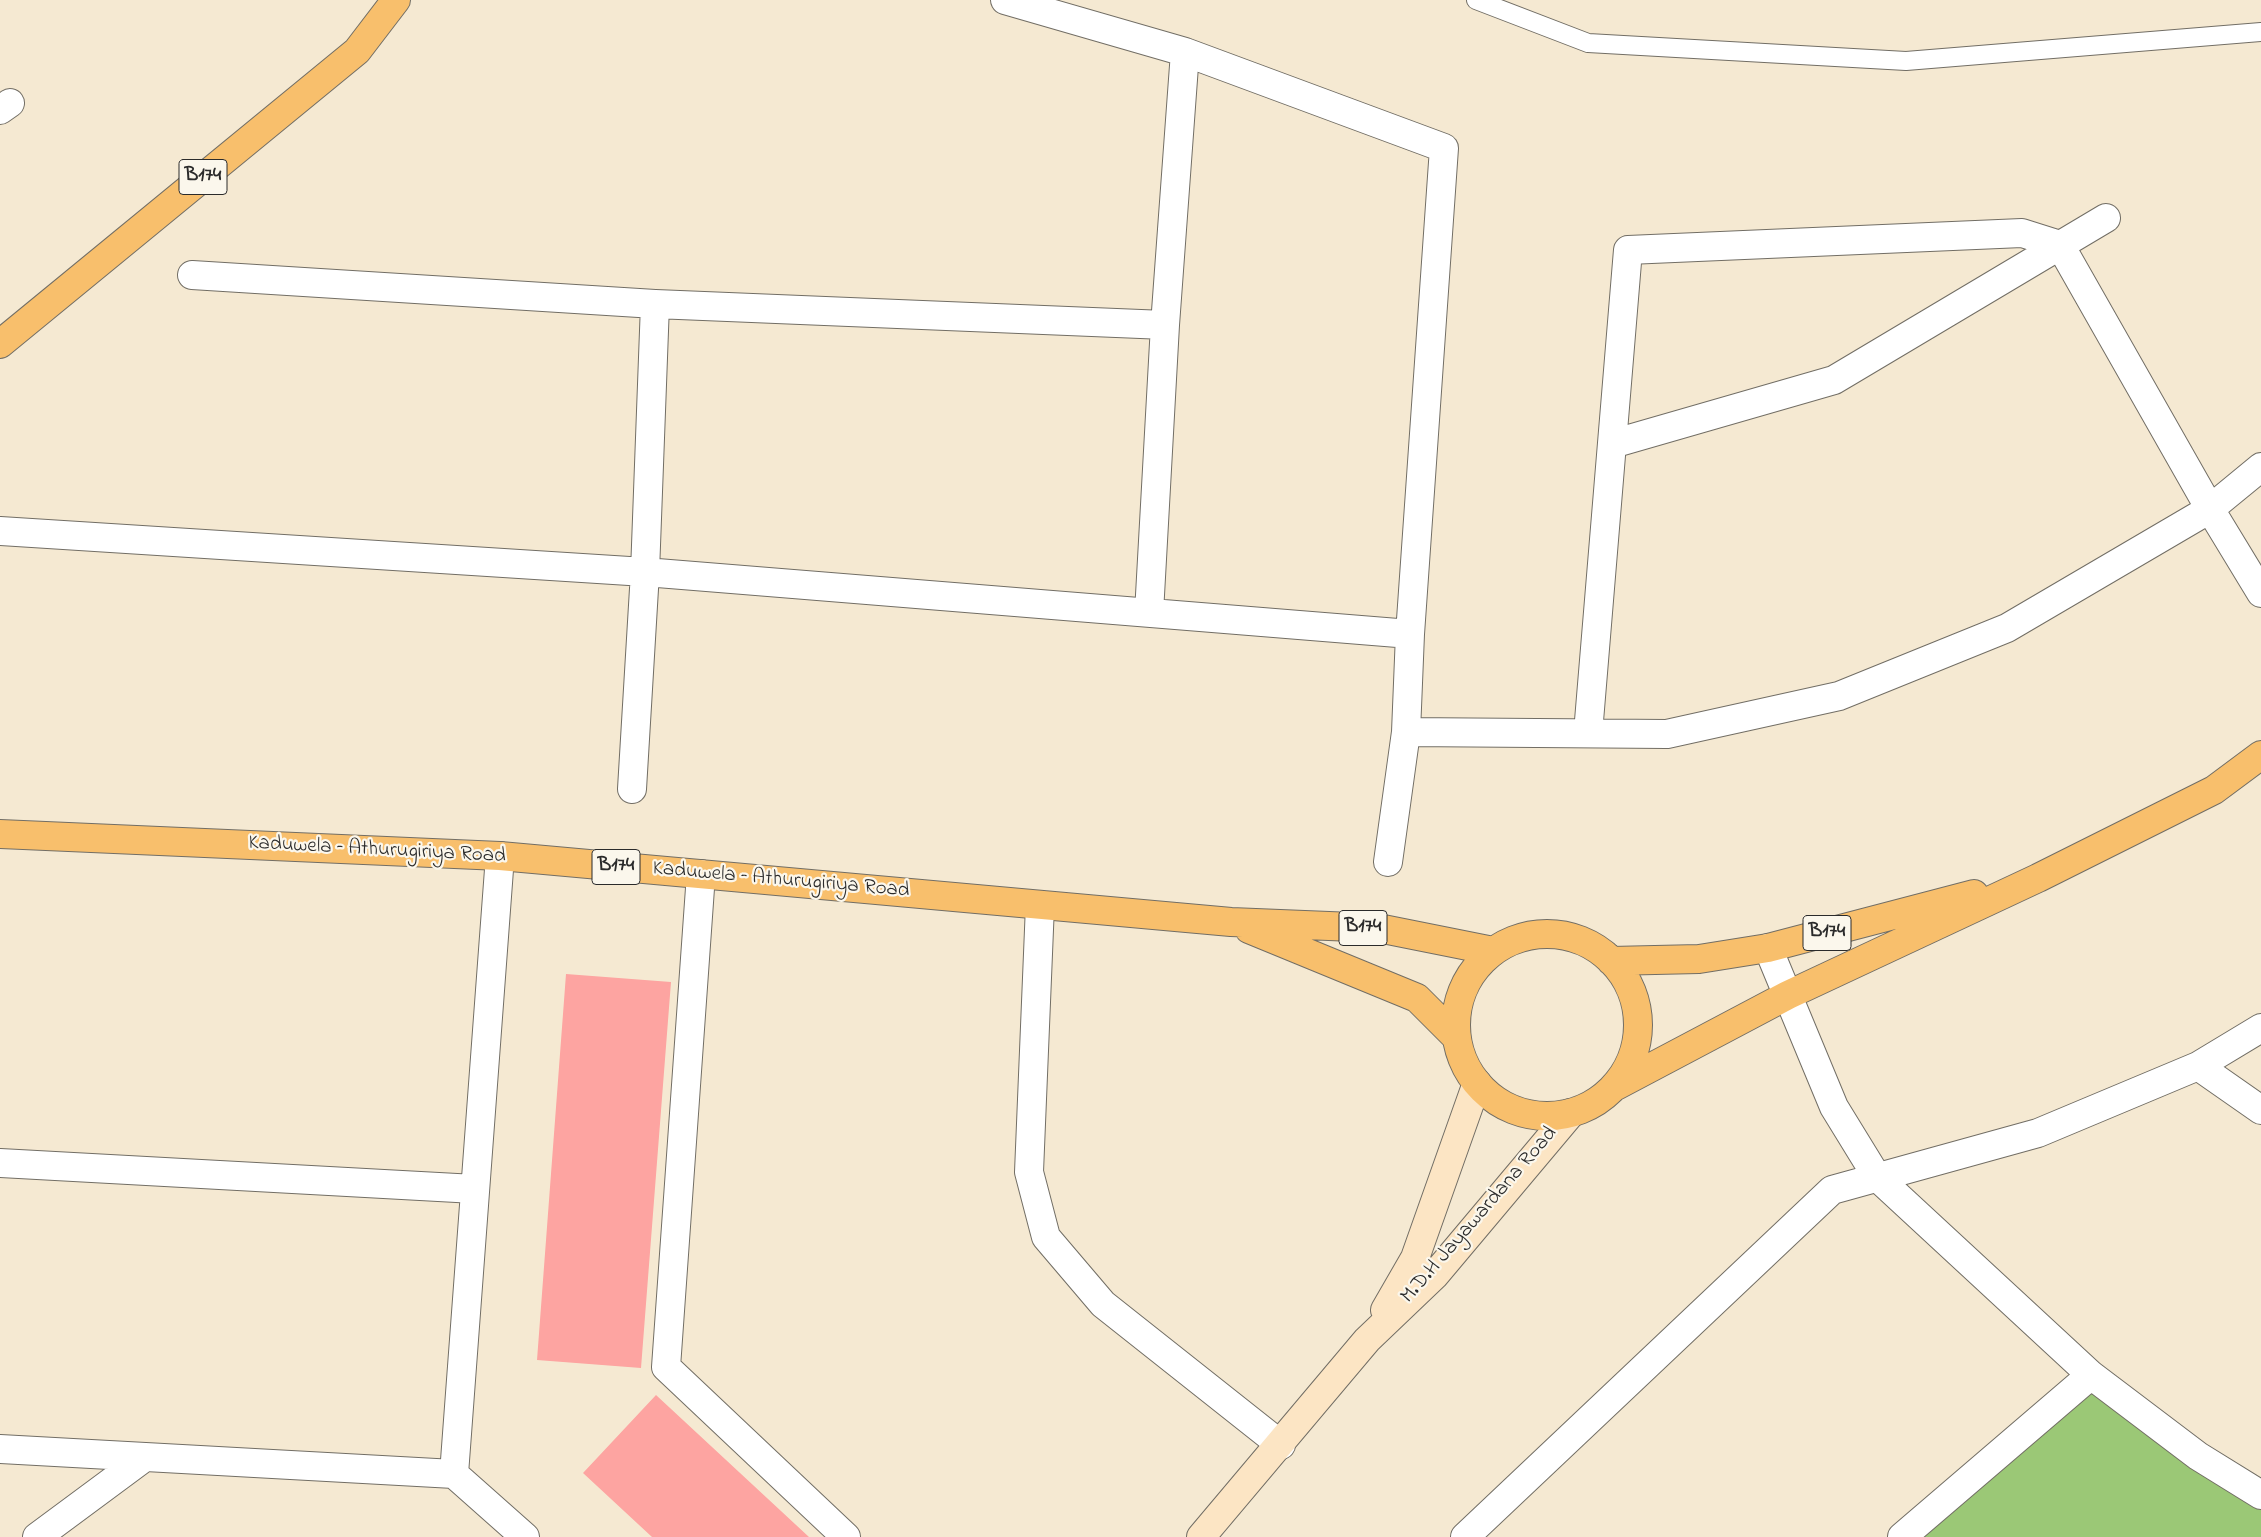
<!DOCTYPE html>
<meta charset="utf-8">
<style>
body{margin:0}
canvas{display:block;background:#f5e9d2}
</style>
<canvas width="2261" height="1537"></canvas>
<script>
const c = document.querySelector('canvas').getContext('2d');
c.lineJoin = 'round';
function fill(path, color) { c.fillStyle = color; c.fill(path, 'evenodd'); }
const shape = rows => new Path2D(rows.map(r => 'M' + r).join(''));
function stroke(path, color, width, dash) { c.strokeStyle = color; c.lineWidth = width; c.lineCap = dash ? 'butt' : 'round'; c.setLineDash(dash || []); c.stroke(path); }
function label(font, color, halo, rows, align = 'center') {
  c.font = font + ' "Indie Flower",sans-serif'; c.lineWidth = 4.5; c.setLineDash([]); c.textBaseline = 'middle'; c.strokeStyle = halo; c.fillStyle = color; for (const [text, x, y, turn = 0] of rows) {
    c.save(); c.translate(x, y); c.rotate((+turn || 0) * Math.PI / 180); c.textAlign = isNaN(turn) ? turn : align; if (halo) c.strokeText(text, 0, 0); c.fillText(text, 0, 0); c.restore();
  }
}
fill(shape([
 [2091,1375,2261,1495,2261,1537,1903,1537]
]), '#9bc876');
fill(shape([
 [566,974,671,982,641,1368,537,1360],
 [656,1395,809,1537,652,1537,583,1473]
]), '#fda4a1');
const lane = shape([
 [1476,0,1588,43,1906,61,2261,32]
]);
const street = shape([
 [0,110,10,103],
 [192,275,655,304,1165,325],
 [1612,444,1834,380,2106,218],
 [0,531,645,572,1410,634,1444,148,1185,52,1005,0],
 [1149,613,1165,325,1185,52],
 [1406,732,1667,734,1839,696,2007,628,2210,509,2261,467],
 [1588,733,1628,250,2022,233,2060,245,2210,509,2261,593],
 [632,789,645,572,655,304],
 [1388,862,1406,732,1410,634],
 [701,874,666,1367,846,1537],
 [1040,905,1029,1172,1046,1237,1103,1304,1281,1445],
 [1768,948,1834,1107,1877,1177,2091,1375,2198,1456,2261,1495],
 [2198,1066,2261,1110],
 [0,1163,475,1189],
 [0,1449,454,1474,525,1537],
 [454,1474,500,856],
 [37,1537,145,1457],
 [1465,1537,1832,1190,2038,1133,2198,1066,2261,1028],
 [1902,1537,2091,1375]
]);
const secondary = shape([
 [1385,1310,1415,1258,1477,1083],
 [1201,1537,1367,1340,1434,1276,1571,1113]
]);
const primary = shape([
 [0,344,357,51,396,0],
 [0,834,500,856,1231,922,1378,928,1493,951],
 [1249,929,1417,998,1457,1038],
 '1456 1025a91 91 0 1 1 182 0a91 91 0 1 1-182 0Z',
 [1611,961,1699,959,1768,948,1974,894],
 [1614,1087,1788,995,2038,878,2214,790,2261,755]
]);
stroke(lane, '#726e65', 20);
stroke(street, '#726e65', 30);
stroke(secondary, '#726e65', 30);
stroke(primary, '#726e65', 30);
stroke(lane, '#fff', 18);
stroke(street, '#fff', 28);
stroke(secondary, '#fce5c4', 28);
stroke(primary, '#f8bf6c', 28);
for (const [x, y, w] of [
 [203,177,48],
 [616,867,48],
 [1363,928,48],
 [1827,933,48]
]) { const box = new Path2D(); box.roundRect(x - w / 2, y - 17.5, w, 35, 4); c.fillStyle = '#fbf7ec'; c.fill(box); stroke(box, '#2b2b2b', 1); }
label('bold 20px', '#2b2b2b', null, [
 ["B174",203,177],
 ["B174",616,867],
 ["B174",1363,928],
 ["B174",1827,933]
]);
label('21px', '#2b2b2b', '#fbf7ec', [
 ["Kaduwela – Athurugiriya Road",377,851,3],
 ["Kaduwela – Athurugiriya Road",781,881,5],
 ["M.D.H Jayawardana Road",1480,1216,-49]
]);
</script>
